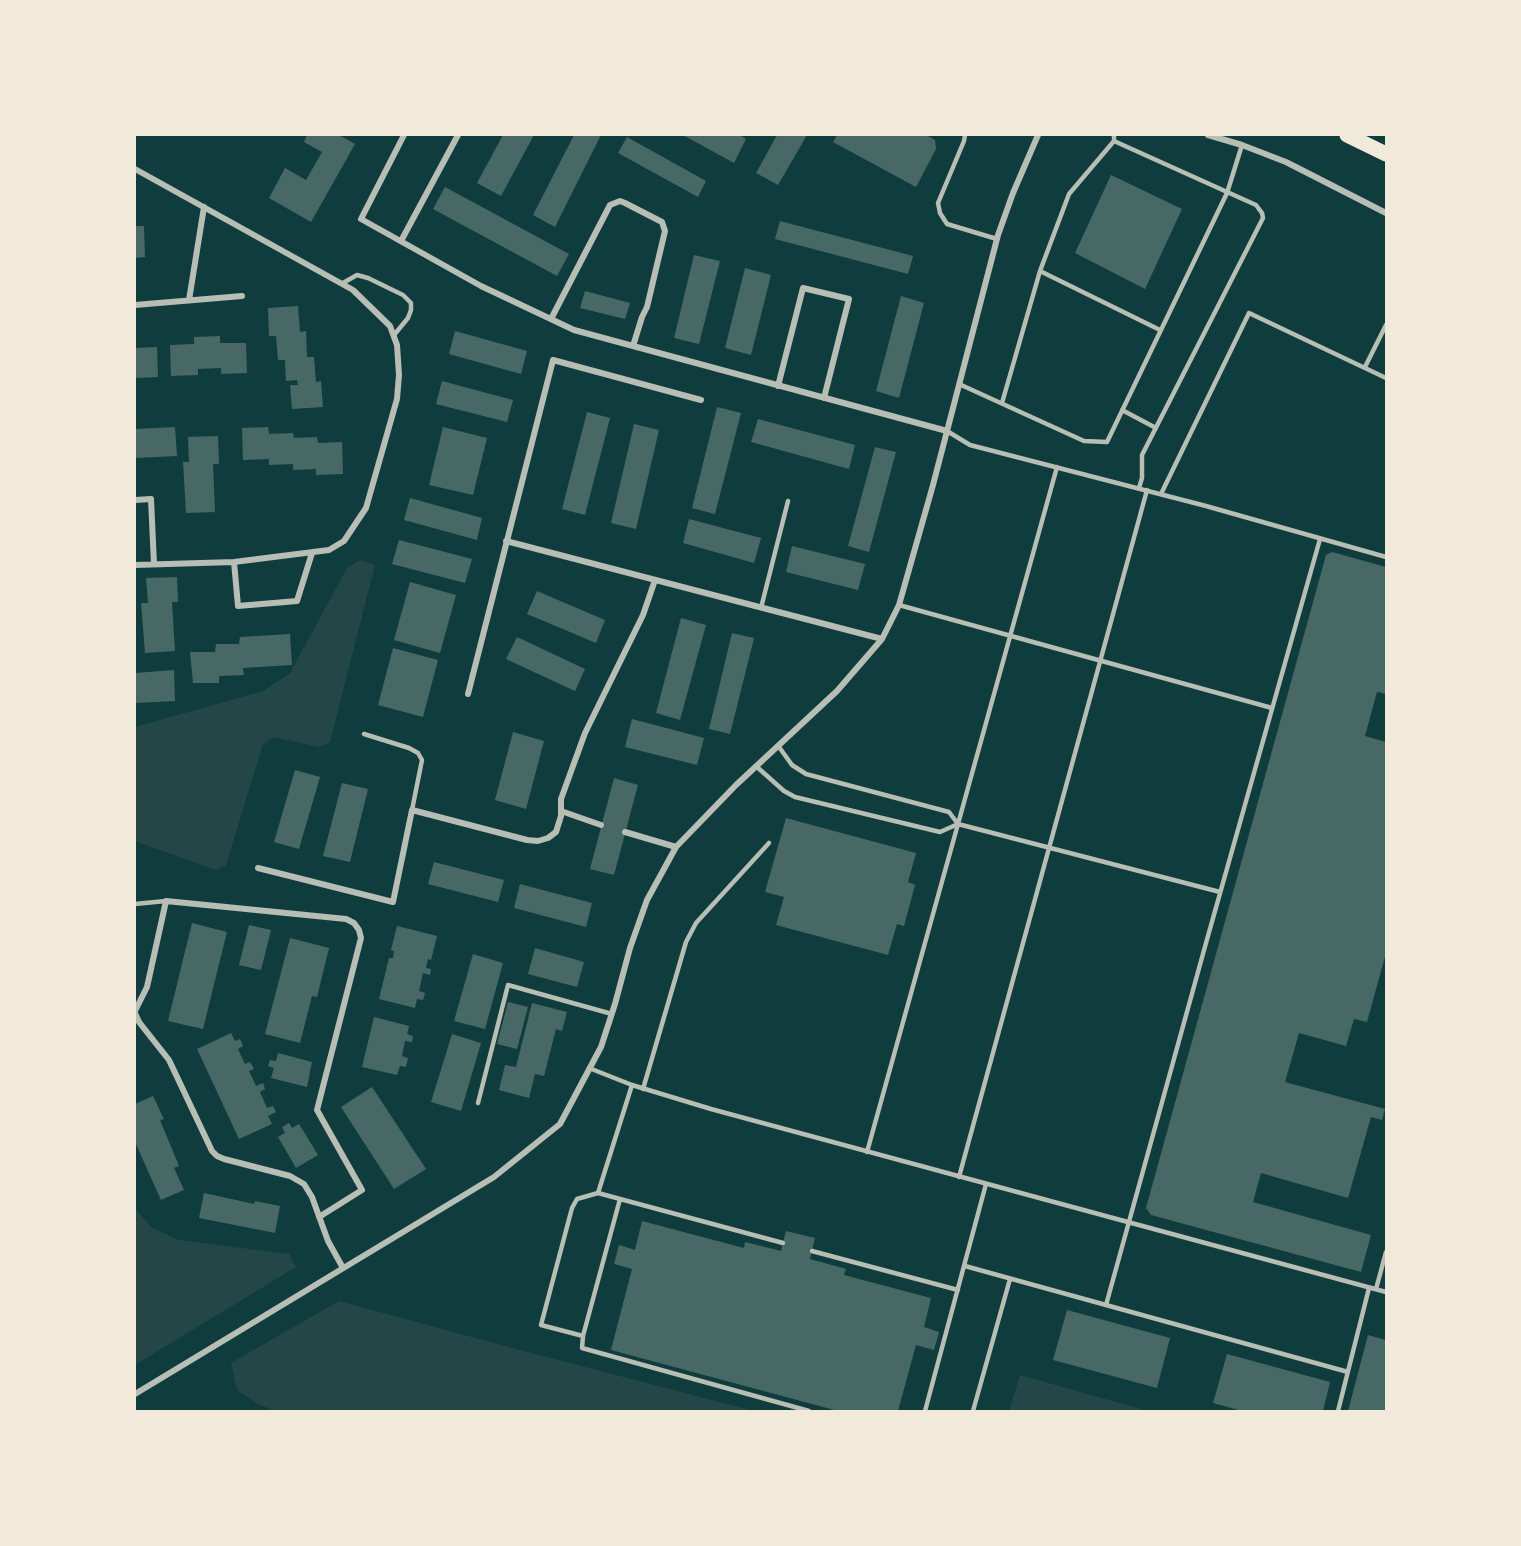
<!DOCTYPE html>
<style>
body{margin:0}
#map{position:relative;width:1521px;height:1546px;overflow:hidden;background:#0f3d3e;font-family:"Nunito Sans",sans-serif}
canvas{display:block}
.frame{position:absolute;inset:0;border:136px solid #f1e9da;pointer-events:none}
</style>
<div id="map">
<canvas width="1521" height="1546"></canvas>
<div class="frame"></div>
</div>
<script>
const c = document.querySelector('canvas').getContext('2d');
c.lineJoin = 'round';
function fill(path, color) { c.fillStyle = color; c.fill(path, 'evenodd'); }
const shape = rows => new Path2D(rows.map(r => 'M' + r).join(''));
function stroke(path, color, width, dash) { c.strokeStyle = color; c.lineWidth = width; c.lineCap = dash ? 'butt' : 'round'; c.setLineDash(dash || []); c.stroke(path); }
fill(shape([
 [360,560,375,565,330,742,319,747,274,737,263,744,226,865,216,870,135,841,135,727,263,691,290,673,347,568],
 [135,1208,152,1228,179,1240,289,1254,296,1267,135,1365],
 [339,1301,505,1346,754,1411,275,1411,258,1404,237,1390,231,1363],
 [1020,1375,1148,1411,1009,1411]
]), '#244646');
fill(shape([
 [307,135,339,135,355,144,311,222,269,198,285,168,306,180,322,152,304,142],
 [503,135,534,135,501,196,477,183],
 [574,135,601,135,555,227,533,215],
 [683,135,740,135,746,139,734,163],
 [777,135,807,135,778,185,756,173],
 [837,135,926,135,935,140,936,149,916,187,833,142],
 [627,137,706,181,698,197,618,153],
 [1111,175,1182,209,1145,289,1075,253],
 [445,187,569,254,557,276,433,209],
 [780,221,913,256,908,274,775,239],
 [135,226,144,226,145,257,135,258],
 [694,255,720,261,699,344,674,338],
 [745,268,771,275,751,355,725,348],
 [585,291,630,303,625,319,580,308],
 [901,296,924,303,899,398,876,391],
 [298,306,300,332,306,331,307,357,314,357,316,382,321,381,323,407,292,409,290,385,298,385,297,380,286,381,285,360,278,360,276,336,269,336,268,308],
 [455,331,527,351,521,374,449,354],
 [220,336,220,343,246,343,247,373,221,374,221,368,198,369,198,375,171,376,170,345,194,344,194,337],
 [157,347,158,377,135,378,135,348],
 [442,381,513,400,507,422,436,404],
 [717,407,741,413,715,514,692,508],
 [587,412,610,418,585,515,562,509],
 [758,419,855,445,849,469,751,442],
 [634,424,659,430,636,529,611,523],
 [175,427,177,456,135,458,135,429],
 [268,427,269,434,293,433,294,438,317,437,318,443,342,442,343,474,316,475,316,469,293,470,293,464,269,465,269,459,243,460,242,428],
 [443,427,487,438,473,495,429,485],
 [218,436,219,464,213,464,215,512,186,513,183,462,189,462,188,437],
 [875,447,896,452,869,552,848,546],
 [410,498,482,518,477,540,404,520],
 [689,519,761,538,754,563,683,543],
 [399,540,472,559,465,583,392,564],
 [792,546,865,564,858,590,786,572],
 [1332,552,1386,567,1386,694,1377,692,1365,736,1386,742,1386,953,1367,1022,1354,1019,1346,1046,1299,1033,1285,1082,1385,1109,1382,1120,1371,1117,1348,1198,1261,1173,1253,1202,1371,1235,1361,1272,1151,1215,1146,1208,1326,555],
 [177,577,178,602,172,602,175,651,145,653,141,603,148,603,146,578],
 [410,582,456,595,440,653,394,640],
 [537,591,605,620,596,643,527,614],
 [681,618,706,625,680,720,656,713],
 [732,633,754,638,730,734,709,729],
 [290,634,292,665,243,668,244,675,219,676,219,683,193,683,190,652,215,652,216,644,239,644,240,637],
 [517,637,585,669,575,691,506,659],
 [393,648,438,660,423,717,378,705],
 [174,670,175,701,135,703,135,673],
 [632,719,704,738,697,765,625,747],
 [513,732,544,741,526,809,495,800],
 [295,770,320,777,299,849,274,842],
 [614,778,638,785,614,875,590,869],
 [342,783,368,789,350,862,323,856],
 [786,818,916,853,908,882,915,885,904,926,897,924,888,955,776,925,784,897,765,892],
 [434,862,504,880,498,902,428,884],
 [520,884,592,903,586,927,514,908],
 [192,923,227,932,203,1029,168,1021],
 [249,925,271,930,261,970,239,965],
 [397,926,437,936,431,960,428,959,426,968,431,969,430,975,423,973,419,991,425,993,423,1000,417,999,415,1008,379,999,389,958,393,958,394,951,391,950],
 [290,938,329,948,317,997,312,996,300,1043,265,1034],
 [535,948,584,962,577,987,528,974],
 [473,954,503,963,485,1029,454,1021],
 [508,1002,528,1007,517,1049,497,1044],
 [532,1003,567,1012,562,1031,556,1029,544,1076,535,1074,529,1098,499,1090,505,1065,516,1067],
 [374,1017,409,1026,407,1034,413,1036,412,1042,405,1041,402,1056,408,1058,406,1067,400,1066,397,1075,362,1067],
 [231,1033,235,1041,240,1039,243,1046,238,1049,245,1064,250,1062,254,1069,249,1071,256,1086,263,1083,265,1089,260,1092,267,1108,273,1106,276,1112,268,1116,272,1124,239,1139,197,1049],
 [452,1034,481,1043,461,1111,431,1102],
 [278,1053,312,1062,307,1087,271,1078,274,1068,268,1066,270,1060,276,1061],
 [372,1087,426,1169,394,1189,341,1107],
 [153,1096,164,1119,160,1120,179,1166,174,1168,184,1190,161,1200,135,1142,135,1104],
 [289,1123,292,1128,299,1124,318,1155,296,1168,278,1137,285,1133,282,1127],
 [204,1193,254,1204,255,1201,280,1206,275,1233,199,1218],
 [642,1221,744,1248,745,1242,781,1251,786,1231,815,1238,810,1259,846,1269,844,1275,931,1298,924,1327,939,1332,934,1350,916,1345,898,1411,838,1411,611,1350,632,1269,614,1264,619,1245,635,1250],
 [1067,1310,1170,1338,1157,1388,1053,1360],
 [1368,1335,1386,1340,1386,1411,1348,1411],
 [1227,1354,1330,1382,1323,1411,1242,1411,1213,1403]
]), '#486865');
stroke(shape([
 [965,135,964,141,938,203,940,213,947,224,997,239],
 [1114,135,1114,141,1256,205,1262,213,1263,218,1142,455,1142,478,1139,488],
 [1040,271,1160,330],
 [343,283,357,275,368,278,403,295,411,303,411,310,408,318,394,335],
 [1365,367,1386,325],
 [959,384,1084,441,1107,442,1227,193,1242,145],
 [1002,403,1040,271,1069,194,1114,141],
 [1122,410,1156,428],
 [947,431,970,445,1206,506,1386,557],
 [1161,494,1249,313,1386,378],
 [899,605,1272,708],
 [761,608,788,501],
 [364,734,409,748,418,753,422,760,412,810],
 [779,747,792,765,806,774,949,812,958,824,1220,892],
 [757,767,784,791,795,797,940,832,958,824],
 [135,904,166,901],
 [589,1068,632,1085,711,1109,1386,1292],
 [643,1089,686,942,696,923,769,843],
 [478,1103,508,985,612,1014],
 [867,1152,1057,467],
 [959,1177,1147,490],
 [598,1193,783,1243],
 [620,1199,583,1336,541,1325,572,1208,577,1199,598,1193,632,1085],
 [812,1251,958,1290],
 [965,1266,1348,1372],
 [1376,1289,1386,1252],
 [1106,1305,1206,943,1320,539],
 [583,1336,582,1348,809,1411],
 [925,1411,986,1184],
 [973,1411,1010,1279],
 [1338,1411,1369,1288]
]), '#b8beb3', 4.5);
stroke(shape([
 [404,135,361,219,481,286,574,330,947,431],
 [1208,135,1242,145,1286,162,1386,213],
 [135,169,353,290,390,326,397,345,399,375,397,399,366,508,344,541,329,550,234,562,135,565],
 [401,241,458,135],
 [189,300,204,207],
 [135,305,242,296],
 [551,319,610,205,620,201,625,203,662,222,665,231,647,307,642,317,633,346],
 [778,386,803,288,849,299,824,398],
 [135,500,151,499,154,564],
 [506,541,882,639],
 [234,562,238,606,297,601,312,553],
 [468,694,553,360,701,400],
 [561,811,601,825],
 [625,832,676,847],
 [258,868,393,902,412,810,527,840,538,841,548,838,556,832,561,816,561,799,585,733,643,615,655,580],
 [135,1011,147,987,166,901,346,919,354,923,359,930,361,938,317,1110,362,1190,319,1217],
 [135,1013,139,1022,169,1060,212,1151,217,1156,224,1159,290,1176,304,1184,312,1197,328,1241,343,1268],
 [135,1394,494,1177,560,1124,601,1047,615,1004,630,948,647,900,676,847,736,785,837,691,882,639,899,605,933,485,998,235,1013,193,1038,135]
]), '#b8beb3', 6);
stroke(shape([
 [1347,135,1386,154]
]), '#f1e9da', 15);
</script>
